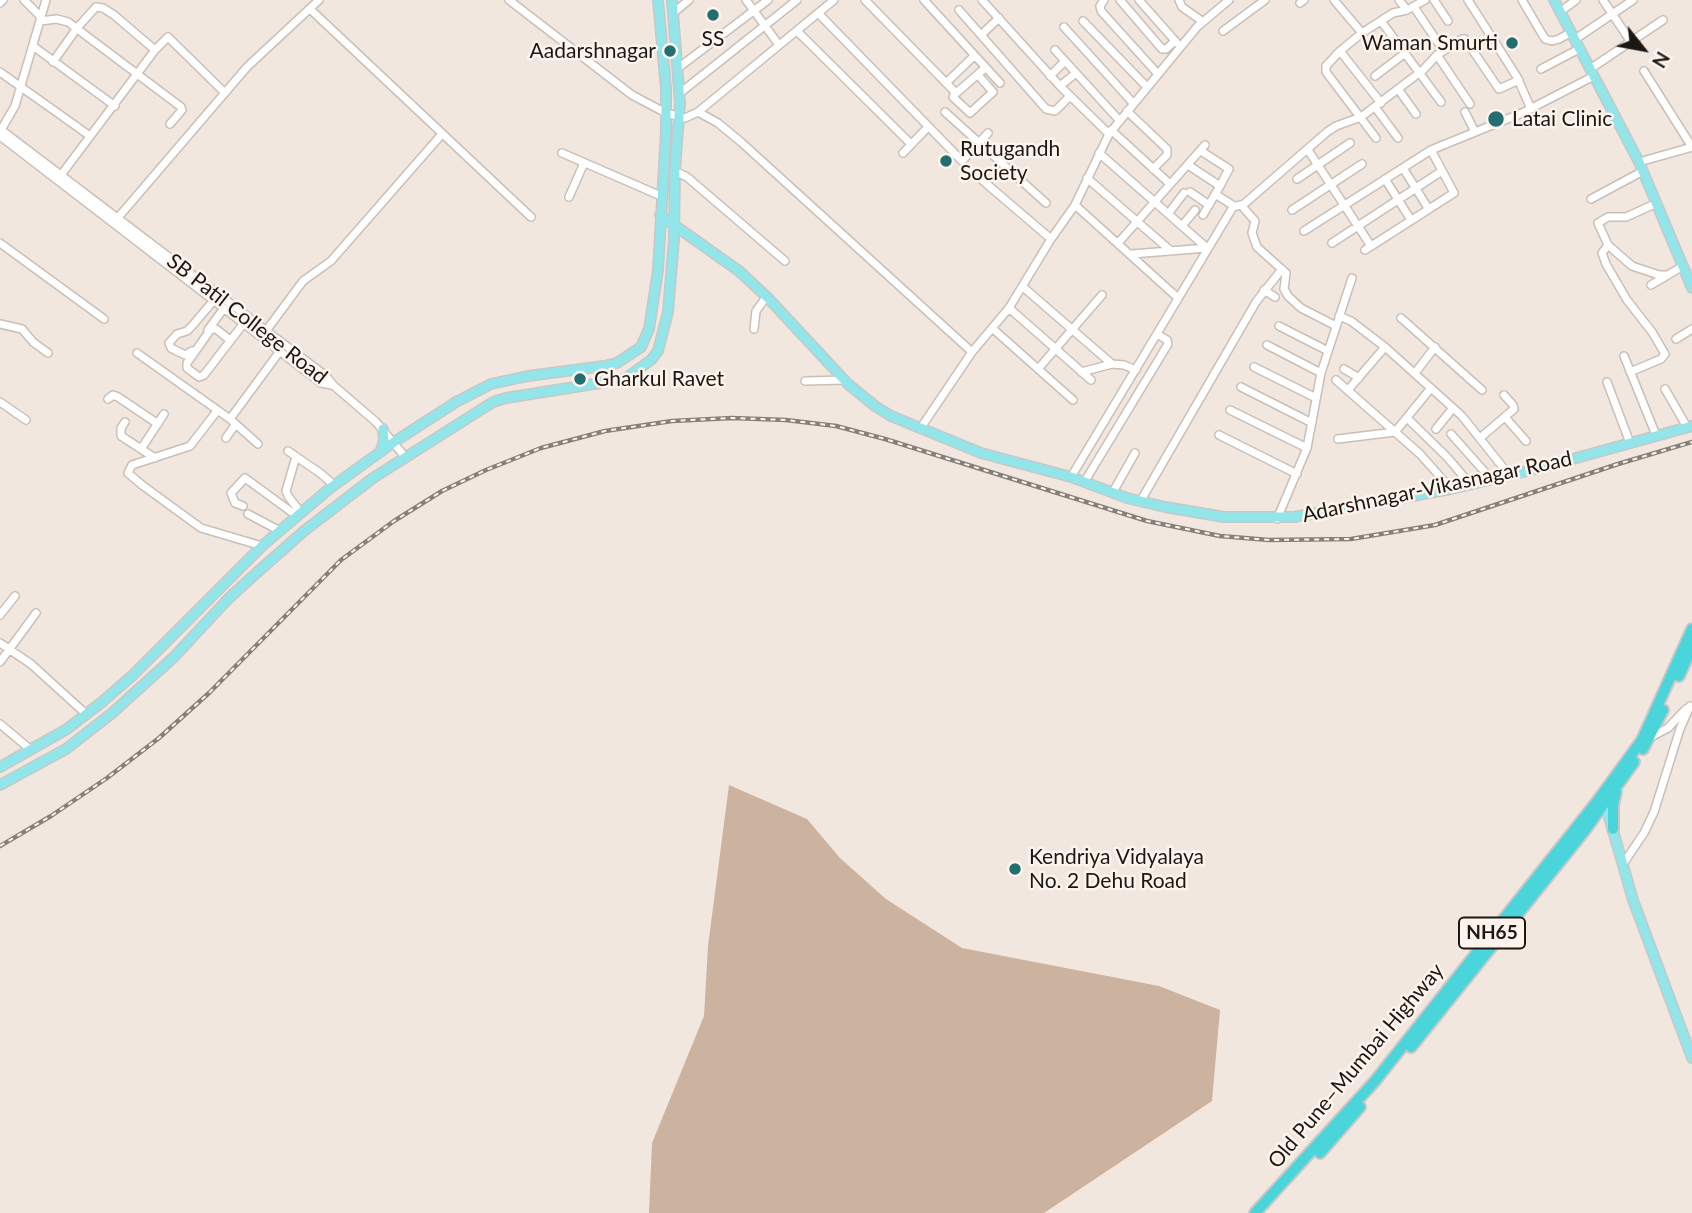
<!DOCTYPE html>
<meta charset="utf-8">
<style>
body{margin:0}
#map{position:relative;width:1692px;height:1213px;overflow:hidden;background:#f1e7df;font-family:Lato,sans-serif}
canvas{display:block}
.north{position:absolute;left:1608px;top:14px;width:70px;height:70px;-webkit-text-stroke:5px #fef4ec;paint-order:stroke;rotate:121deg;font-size:19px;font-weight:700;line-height:28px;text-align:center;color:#1b1714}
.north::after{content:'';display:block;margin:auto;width:24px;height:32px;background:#1b1714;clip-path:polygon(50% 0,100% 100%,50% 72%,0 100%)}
</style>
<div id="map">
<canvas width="1692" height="1213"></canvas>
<div class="north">N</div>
</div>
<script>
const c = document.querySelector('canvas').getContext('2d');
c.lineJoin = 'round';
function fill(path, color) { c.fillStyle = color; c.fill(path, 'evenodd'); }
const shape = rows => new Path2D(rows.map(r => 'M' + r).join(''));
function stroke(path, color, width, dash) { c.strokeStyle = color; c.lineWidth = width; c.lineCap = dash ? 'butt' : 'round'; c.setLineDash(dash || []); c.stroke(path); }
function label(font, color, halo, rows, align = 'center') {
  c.font = font + ' Lato,sans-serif'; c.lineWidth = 5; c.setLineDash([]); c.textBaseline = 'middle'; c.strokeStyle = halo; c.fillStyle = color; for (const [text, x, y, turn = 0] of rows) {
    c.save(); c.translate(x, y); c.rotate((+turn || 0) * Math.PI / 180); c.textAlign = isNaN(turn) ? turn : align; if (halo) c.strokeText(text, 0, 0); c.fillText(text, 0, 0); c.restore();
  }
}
fill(shape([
 [729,785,807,819,840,858,886,899,962,948,1159,986,1220,1010,1212,1101,1044,1213,649,1213,652,1143,704,1016,708,946]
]), '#ccb39f');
const minor = shape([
 [24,0,41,17],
 [509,0,632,95,666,113,685,118,698,112,834,0],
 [746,0,779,45],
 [865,0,954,91],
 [924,0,1000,83],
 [982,0,1060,86,1109,134],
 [1104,0,1100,6,1101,11,1157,73],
 [1120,0,1162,49,1166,49,1175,41],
 [1139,0,1177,43],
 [1179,0,1182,7,1202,21],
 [1334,0,1362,33],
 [1399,0,1407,10],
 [1434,0,1448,21],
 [1468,0,1517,77,1531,109],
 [1522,0,1545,39,1552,41,1559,39,1570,33],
 [1603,0,1631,42],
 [0,3,3,0],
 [1300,3,1304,0],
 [1414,7,1443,50],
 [310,9,531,217],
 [959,10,1046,109,1055,111,1070,96],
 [1560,12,1576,0],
 [673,13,689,0],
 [818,13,962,161,988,133],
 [40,21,57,19,68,22,181,107,182,110,170,124],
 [1083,21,1146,86],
 [1381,21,1441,102],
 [1064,27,1133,103],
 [797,31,911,144],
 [1223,31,1265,0],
 [981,35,999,18],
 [1574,40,1633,0],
 [33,46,115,106],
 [1055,50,1119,120],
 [1340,51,1381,103],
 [1437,55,1470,104],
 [53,62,77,28,96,7,103,8,114,15,155,50],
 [678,68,768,0],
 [1541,69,1579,49],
 [1590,69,1663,20],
 [1644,71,1692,147],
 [0,72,90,136],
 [978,75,993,92,970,113,953,97,954,95,985,68],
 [1050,76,1065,61],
 [1375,76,1404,54],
 [946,83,974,56],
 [1060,86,1076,73],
 [1398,89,1416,114],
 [680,93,797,0],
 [1375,107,1398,138],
 [1127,111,1167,149,1167,155,1153,169],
 [698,112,718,123,741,142,972,352],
 [945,112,1046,203],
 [1465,112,1475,132],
 [0,129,326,376,333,385,376,422,406,458],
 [1,130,15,106,46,0],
 [1111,130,1170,184],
 [0,136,321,383,332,385],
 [1376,138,1326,72,1326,66,1340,51,1362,33,1393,13,1407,10,1425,0],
 [1308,150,1371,246],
 [1201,151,1229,169,1220,186],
 [562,153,661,196],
 [903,153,928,127],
 [1099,153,1207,248],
 [1639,162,1692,147],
 [1188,165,1220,186,1203,215],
 [1403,168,1428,208],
 [675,171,687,177,785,261],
 [61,175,155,50,168,37,225,93],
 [1087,178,1171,251],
 [1297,179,1350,143],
 [1385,179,1411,220],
 [982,180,1051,239],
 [1190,192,1209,205],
 [1215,194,1234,206],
 [569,197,584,163],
 [1591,199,1643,171],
 [1075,205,1178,298],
 [1241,205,1255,221,1252,233,1257,247,1286,273,1284,289,1288,296,1301,308,1336,326],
 [1292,210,1362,164],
 [1168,214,1184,193],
 [116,220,247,67,319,0],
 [1182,226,1195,210],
 [1304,231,1431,150,1522,113,1594,76],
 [1119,242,1205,145],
 [0,243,104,319],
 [1332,243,1442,171],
 [1608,245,1632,266,1659,275,1667,275],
 [1365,250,1454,193,1431,150],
 [1132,254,1207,248],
 [1651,285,1683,266],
 [1023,287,1112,364],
 [1264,290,1275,297],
 [1009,308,1091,380],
 [1339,316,1351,321,1385,347,1462,416,1509,475],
 [1401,318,1482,390],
 [0,324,22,329,33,342,48,353],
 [1279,326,1328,351],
 [992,328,1073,400],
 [754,329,756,311,767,296],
 [208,330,224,308],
 [266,331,303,281,331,261,442,134],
 [1676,339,1692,329],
 [230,340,216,329,211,329,187,363,187,368,199,377,204,375,244,323],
 [1267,345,1321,373],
 [192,351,185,355,171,348,169,343,177,334,187,331,192,326,214,300],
 [137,353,230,419,280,351],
 [1624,356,1656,435],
 [1254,367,1316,398],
 [1038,369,1102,295],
 [1344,369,1359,378],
 [1081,372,1112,364,1124,365,1136,370],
 [1630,372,1661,359,1665,354,1652,332,1627,300,1606,264,1602,253,1608,245,1598,223,1608,217,1626,217,1657,203],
 [1415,373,1435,347],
 [1336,380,1420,454,1451,489],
 [805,381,845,380],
 [1607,382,1630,443],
 [1241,387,1312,423],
 [1665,389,1687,427],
 [1348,390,1385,347],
 [108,399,113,395,118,397,158,424],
 [0,402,26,420],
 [1230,410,1307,448],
 [217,411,190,446,132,465,128,473,142,485,201,528,262,546],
 [1505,417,1526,441],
 [1407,418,1447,457,1470,484],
 [230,419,258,444],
 [125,422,121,428,121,436,155,458],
 [920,429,972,352,1009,308,1051,239,1075,205,1109,134,1197,27,1229,0],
 [1436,429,1453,408],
 [1451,434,1491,479],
 [1219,435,1297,474],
 [226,438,235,425],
 [1480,438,1514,409,1513,405,1504,395],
 [1338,439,1395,432,1431,388],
 [141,449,164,414],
 [288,451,320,473,334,485],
 [295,460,286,491,288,496,301,513],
 [1071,477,1233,207,1244,204,1327,132,1336,126,1361,117,1423,70,1437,55,1462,39,1465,39,1499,89,1519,80],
 [1085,481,1168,344,1167,340,1157,334],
 [1113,492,1135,453],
 [1140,502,1256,302,1282,269],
 [243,506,235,503,231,493,245,478,297,516],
 [248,514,280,531],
 [1277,519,1307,448,1321,373,1352,278],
 [0,615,15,596],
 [0,643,31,664,86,714],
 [0,662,36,613],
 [0,724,31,750],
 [1649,738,1668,728,1686,709],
 [1623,864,1644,833,1654,812,1680,729,1690,706]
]);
const major = shape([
 [1554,0,1639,162,1692,288],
 [660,215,739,271,769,299,848,384,875,406,891,416,981,453,1071,477,1127,498,1165,507,1224,517,1294,517,1451,489,1540,468,1692,426],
 [381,450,384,441,383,429],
 [0,767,67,729,102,702,133,675,262,546,329,489,394,442,456,402,491,384,528,376,604,366,617,363,641,347,649,329,658,270,666,132,666,88,658,0],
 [0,785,66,749,111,714,174,657,228,599,252,577,304,531,373,478,493,402,506,398,625,379,651,360,658,351,668,312,674,239,675,168,680,103,672,0],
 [1600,800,1605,803,1633,900,1692,1058]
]);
const highway = shape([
 [1679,676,1692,647],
 [1643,749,1663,710],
 [1613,829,1613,805,1616,792],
 [1411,1047,1585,830,1634,762],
 [1320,1153,1360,1107],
 [1255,1213,1375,1081,1599,799,1642,740,1692,629]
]);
stroke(minor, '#c9bfb7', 10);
stroke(major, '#c8c7c7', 12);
stroke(highway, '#c8c7c7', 14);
stroke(minor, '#fff', 7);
stroke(major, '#92e6e9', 9);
stroke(highway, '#49d5da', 10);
const rail = shape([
 [0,846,51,816,107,778,159,738,209,693,341,560,394,521,442,491,486,470,541,448,605,431,672,421,732,418,786,420,836,426,885,439,1147,521,1220,536,1269,540,1351,539,1435,525,1618,464,1692,442]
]);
stroke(rail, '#867f7a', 4.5);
stroke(rail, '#fef4ec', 2, [5]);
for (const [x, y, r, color] of [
 [713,15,7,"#226e70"],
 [1512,43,7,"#226e70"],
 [670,51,7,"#226e70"],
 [1496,119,9,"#226e70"],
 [946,161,7,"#226e70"],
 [580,379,7,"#226e70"],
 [1015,869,7,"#226e70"]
]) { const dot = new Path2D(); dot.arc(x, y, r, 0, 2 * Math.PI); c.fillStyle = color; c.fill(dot); stroke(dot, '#fef4ec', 2.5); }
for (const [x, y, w] of [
 [1492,933,66]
]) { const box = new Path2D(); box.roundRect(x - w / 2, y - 15.5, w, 31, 5); c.fillStyle = '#fef4ec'; c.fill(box); stroke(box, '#1b1714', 2); }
label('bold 19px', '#1b1714', null, [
 ["NH65",1492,933]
]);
label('21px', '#1b1714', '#fef4ec', [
 ["SS",713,39,"center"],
 ["Waman Smurti",1498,43,"right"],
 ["Aadarshnagar",656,51,"right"],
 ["Latai Clinic",1512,119],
 ["Rutugandh",960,149],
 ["Society",960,173],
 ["Gharkul Ravet",594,379],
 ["Kendriya Vidyalaya",1029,857],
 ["No. 2 Dehu Road",1029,881]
], 'left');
label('21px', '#1b1714', '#fef4ec', [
 ["SB Patil College Road",247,319,38],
 ["Adarshnagar-Vikasnagar Road",1437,487,-12],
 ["Old Pune–Mumbai Highway",1356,1066,-50]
]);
</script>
